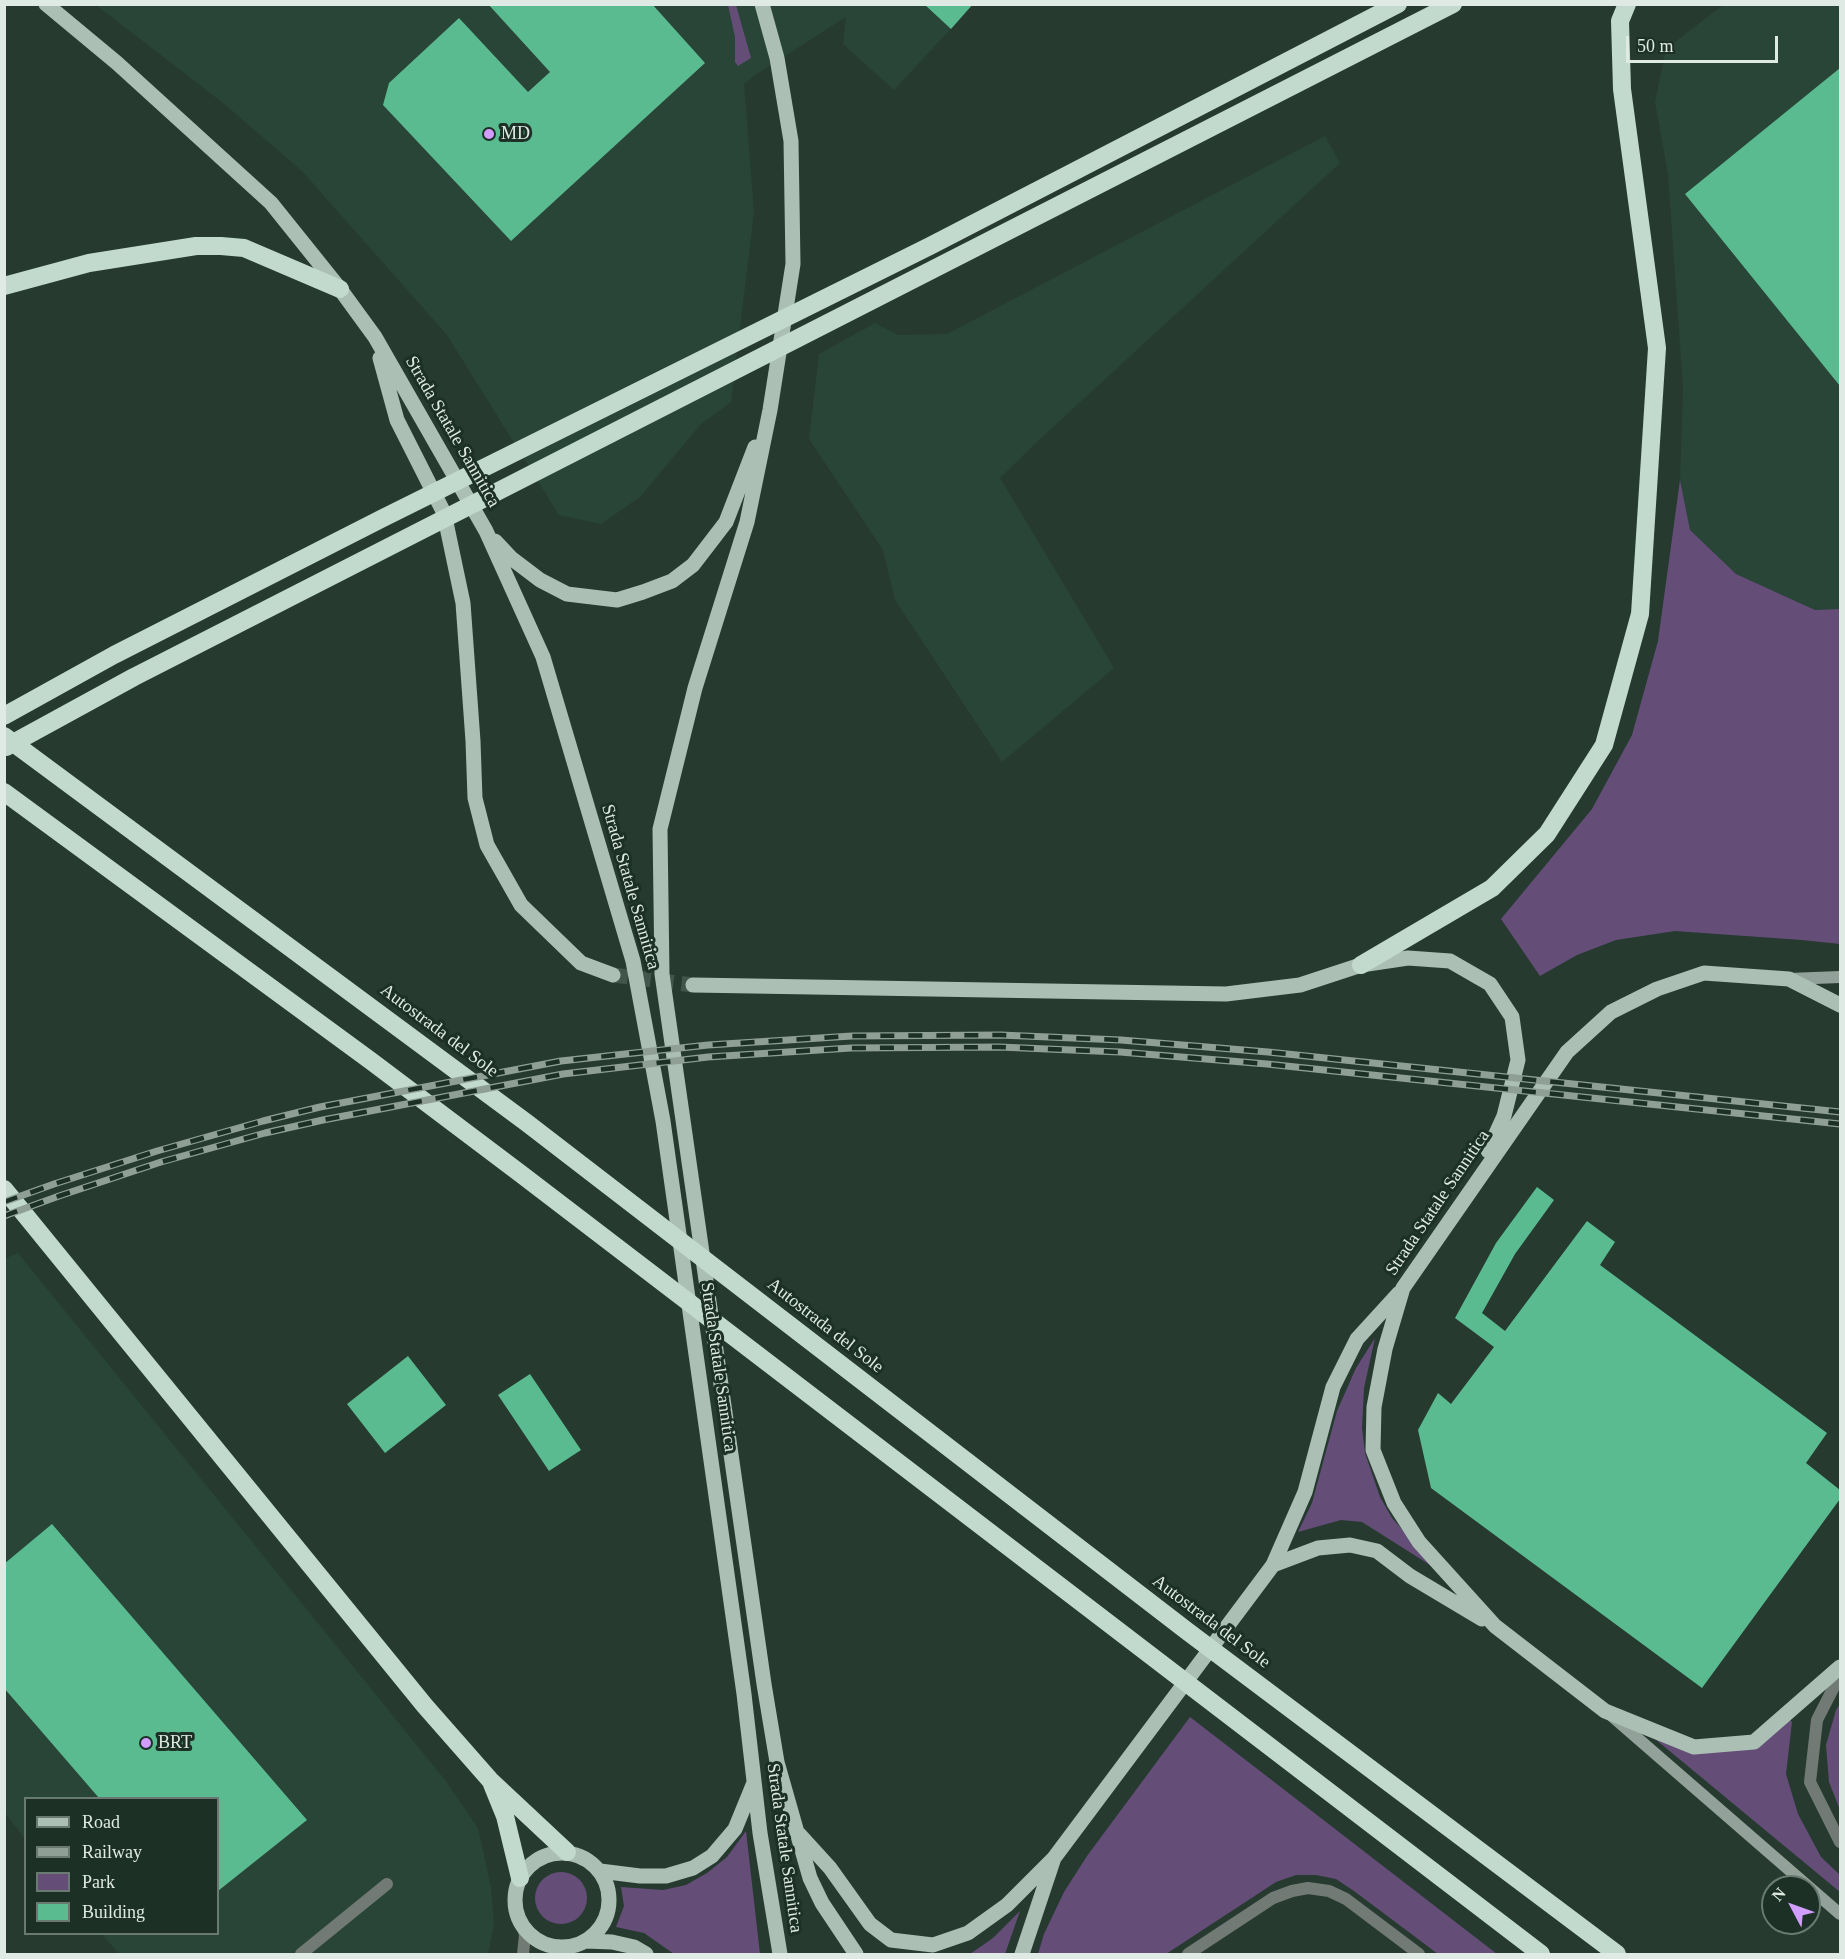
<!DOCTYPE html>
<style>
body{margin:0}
#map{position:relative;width:1845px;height:1959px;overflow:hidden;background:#263a30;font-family:Georgia,serif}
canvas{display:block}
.frame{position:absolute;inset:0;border:6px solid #deeae3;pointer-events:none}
.legend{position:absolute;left:24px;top:1797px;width:195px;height:138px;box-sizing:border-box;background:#1c3026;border:2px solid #6a7a72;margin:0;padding:8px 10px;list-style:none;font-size:18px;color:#deeae3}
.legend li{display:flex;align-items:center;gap:12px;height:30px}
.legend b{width:30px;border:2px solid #6a7a72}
.north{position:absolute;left:1761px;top:1875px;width:60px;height:60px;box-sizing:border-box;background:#1c3026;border:2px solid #6a7a72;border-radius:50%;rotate:311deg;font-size:16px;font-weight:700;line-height:24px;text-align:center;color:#deeae3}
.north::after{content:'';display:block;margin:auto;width:21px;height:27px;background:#d19dfe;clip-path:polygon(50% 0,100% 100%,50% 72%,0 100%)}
.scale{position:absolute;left:1626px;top:36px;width:152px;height:27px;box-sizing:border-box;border:3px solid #deeae3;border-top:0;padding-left:8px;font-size:18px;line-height:21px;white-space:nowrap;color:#deeae3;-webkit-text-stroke:4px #1c3026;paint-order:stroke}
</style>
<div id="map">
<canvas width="1845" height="1959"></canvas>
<div class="frame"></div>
<ul class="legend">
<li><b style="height:8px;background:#abbfb4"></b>Road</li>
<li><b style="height:8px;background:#8f9f96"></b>Railway</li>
<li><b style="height:16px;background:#644e78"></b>Park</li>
<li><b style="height:16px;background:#5bbb90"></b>Building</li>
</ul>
<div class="north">N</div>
<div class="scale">50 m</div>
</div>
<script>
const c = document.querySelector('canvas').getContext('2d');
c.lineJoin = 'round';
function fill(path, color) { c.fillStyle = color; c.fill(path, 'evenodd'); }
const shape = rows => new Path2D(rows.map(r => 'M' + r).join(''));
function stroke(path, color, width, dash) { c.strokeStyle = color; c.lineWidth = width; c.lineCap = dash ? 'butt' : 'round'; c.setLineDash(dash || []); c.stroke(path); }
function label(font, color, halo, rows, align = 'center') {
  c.font = font + ' Georgia,serif'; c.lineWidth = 6; c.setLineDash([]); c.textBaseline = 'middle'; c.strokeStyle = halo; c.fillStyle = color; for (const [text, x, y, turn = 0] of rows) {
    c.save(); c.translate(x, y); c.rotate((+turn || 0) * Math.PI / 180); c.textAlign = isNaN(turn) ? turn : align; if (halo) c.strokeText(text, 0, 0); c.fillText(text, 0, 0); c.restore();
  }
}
fill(shape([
 [96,5,973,5,894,90,843,44,846,17,755,75,744,84,754,212,731,402,700,425,640,497,601,524,559,515,447,335,302,171,223,103],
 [1723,5,1840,5,1840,609,1815,610,1736,574,1690,530,1680,480,1683,388,1668,174,1655,102,1666,49],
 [1325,136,1340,163,1039,440,1000,478,1114,668,1002,762,895,600,883,550,809,439,819,354,875,323,898,335,947,334],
 [18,1253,445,1780,478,1828,491,1887,494,1924,488,1954,119,1954,102,1934,218,1934,218,1798,26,1798,25,1839,5,1813,4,1259]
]), '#294537');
fill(shape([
 [728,5,736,5,751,58,738,66,735,62,735,37],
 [1680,480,1690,530,1736,574,1815,610,1840,609,1840,944,1802,940,1675,931,1616,940,1577,955,1540,976,1501,919,1592,809,1632,735,1658,641],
 [1375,1338,1364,1388,1362,1428,1365,1453,1380,1497,1392,1518,1438,1570,1362,1522,1341,1520,1298,1532,1312,1503,1337,1411,1356,1368],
 [1840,1704,1840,1810,1829,1782,1826,1745,1836,1710],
 [1190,1717,1497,1954,1438,1954,1354,1891,1336,1879,1316,1875,1296,1875,1276,1882,1166,1954,1038,1954,1044,1934,1064,1892,1087,1856],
 [1789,1719,1792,1722,1786,1774,1798,1814,1821,1857,1840,1875,1840,1892,1649,1734,1734,1749],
 [746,1831,760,1954,674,1954,644,1933,616,1927,624,1906,621,1887,663,1890,686,1885,707,1873,727,1857],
 '535 1898a26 26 0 1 1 52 0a26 26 0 1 1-52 0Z',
 [1020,1911,1005,1954,970,1954,993,1938]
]), '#644e78');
fill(shape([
 [488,4,652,4,705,63,511,241,383,105,389,83,459,18,528,92,550,72],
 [924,4,973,4,951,29],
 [1840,68,1840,386,1685,194],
 [1537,1187,1554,1200,1515,1254,1482,1313,1505,1331,1587,1221,1615,1242,1600,1265,1827,1433,1806,1463,1840,1490,1840,1499,1702,1688,1431,1488,1418,1430,1438,1393,1451,1404,1494,1347,1455,1318,1496,1243],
 [408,1356,446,1405,385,1453,347,1404],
 [530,1374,581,1450,549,1471,498,1395],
 [52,1524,307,1820,218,1891,218,1798,99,1798,4,1688,4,1564]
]), '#5bbb90');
stroke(shape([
 [613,975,693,985]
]), '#42544b', 15, [15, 8]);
stroke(shape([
 [1840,1675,1817,1720,1810,1782,1840,1842],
 [1188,1954,1273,1898,1292,1891,1308,1888,1329,1891,1346,1899,1419,1954]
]), '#717a75', 12);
stroke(shape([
 [522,1925,525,1935,523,1954],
 [301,1954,387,1884],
 [557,1954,565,1947]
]), '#717a75', 12);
stroke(shape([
 [1789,979,1840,977],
 [1613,1717,1840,1914]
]), '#92a199', 12);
stroke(shape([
 [46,4,117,63,271,203,340,289,375,337,486,531,543,657,633,961,663,1121,744,1694,760,1833,780,1954],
 [762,4,777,58,791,141,793,264,770,410,747,522,695,688,660,829,662,974,764,1684,777,1762,810,1878,822,1903,856,1954],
 [380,358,397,420,444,513,463,603,473,741,475,798,487,845,521,905,581,963,613,975],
 [495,541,511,558,540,580,567,594,617,600,643,592,672,581,693,565,726,522,755,447],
 [693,985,1226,994,1300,985,1361,965,1408,958,1450,961,1490,984,1512,1017,1518,1060,1504,1116,1488,1151],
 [1840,1005,1789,979,1704,973,1657,989,1611,1012,1567,1052,1403,1288,1385,1349,1374,1407,1373,1450,1394,1503,1419,1542,1495,1626,1605,1711,1694,1747,1754,1742,1840,1667],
 [1273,1565,1305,1492,1333,1387,1357,1339,1399,1293],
 [799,1834,830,1868,870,1924,891,1940,933,1945,968,1933,1007,1905,1054,1858,1273,1565,1318,1548,1350,1545,1377,1551,1410,1576,1482,1619],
 '515 1900a47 47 0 1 1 94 0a47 47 0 1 1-94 0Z',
 [600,1871,640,1876,666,1876,693,1868,712,1856,735,1829,753,1785],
 [585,1941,612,1942,634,1947,646,1954],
 [1022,1954,1053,1861]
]), '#abbfb4', 15);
stroke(shape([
 [4,286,89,263,196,246,221,246,244,248,340,289],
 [4,716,114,655,383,518,930,246,1398,4],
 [4,736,527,1123,1187,1631,1617,1954],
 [6,747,134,677,1453,4],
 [4,792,371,1061,521,1174,1541,1954],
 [1361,965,1492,888,1547,834,1604,745,1640,614,1657,348,1622,89,1620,21,1627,4],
 [4,1189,425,1706,490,1780,567,1852],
 [492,1784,505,1816,520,1878]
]), '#c2dacd', 18);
const rail = shape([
 [4,1202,54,1184,157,1151,263,1121,320,1107,561,1061,708,1045,852,1036,1000,1035,1121,1040,1268,1052,1840,1112],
 [4,1216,59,1196,161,1162,265,1133,323,1120,563,1074,708,1057,851,1048,999,1047,1120,1052,1267,1064,1840,1124]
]);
stroke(rail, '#8f9f96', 7);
stroke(rail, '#1c3026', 4.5, [14]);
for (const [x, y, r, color] of [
 [489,134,6,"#d19dfe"],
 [146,1743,6,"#d19dfe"]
]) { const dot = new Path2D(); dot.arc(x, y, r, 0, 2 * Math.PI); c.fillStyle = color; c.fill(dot); stroke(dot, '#1c3026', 2); }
label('18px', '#deeae3', '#1c3026', [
 ["MD",501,134],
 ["BRT",158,1743]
], 'left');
label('18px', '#deeae3', '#1c3026', [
 ["Strada Statale Sannitica",452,432,60],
 ["Strada Statale Sannitica",630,887,74],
 ["Autostrada del Sole",439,1031,37],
 ["Strada Statale Sannitica",1438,1203,-56],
 ["Autostrada del Sole",825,1326,38],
 ["Strada Statale Sannitica",718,1367,82],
 ["Autostrada del Sole",1211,1622,37],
 ["Strada Statale Sannitica",784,1848,82]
]);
</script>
